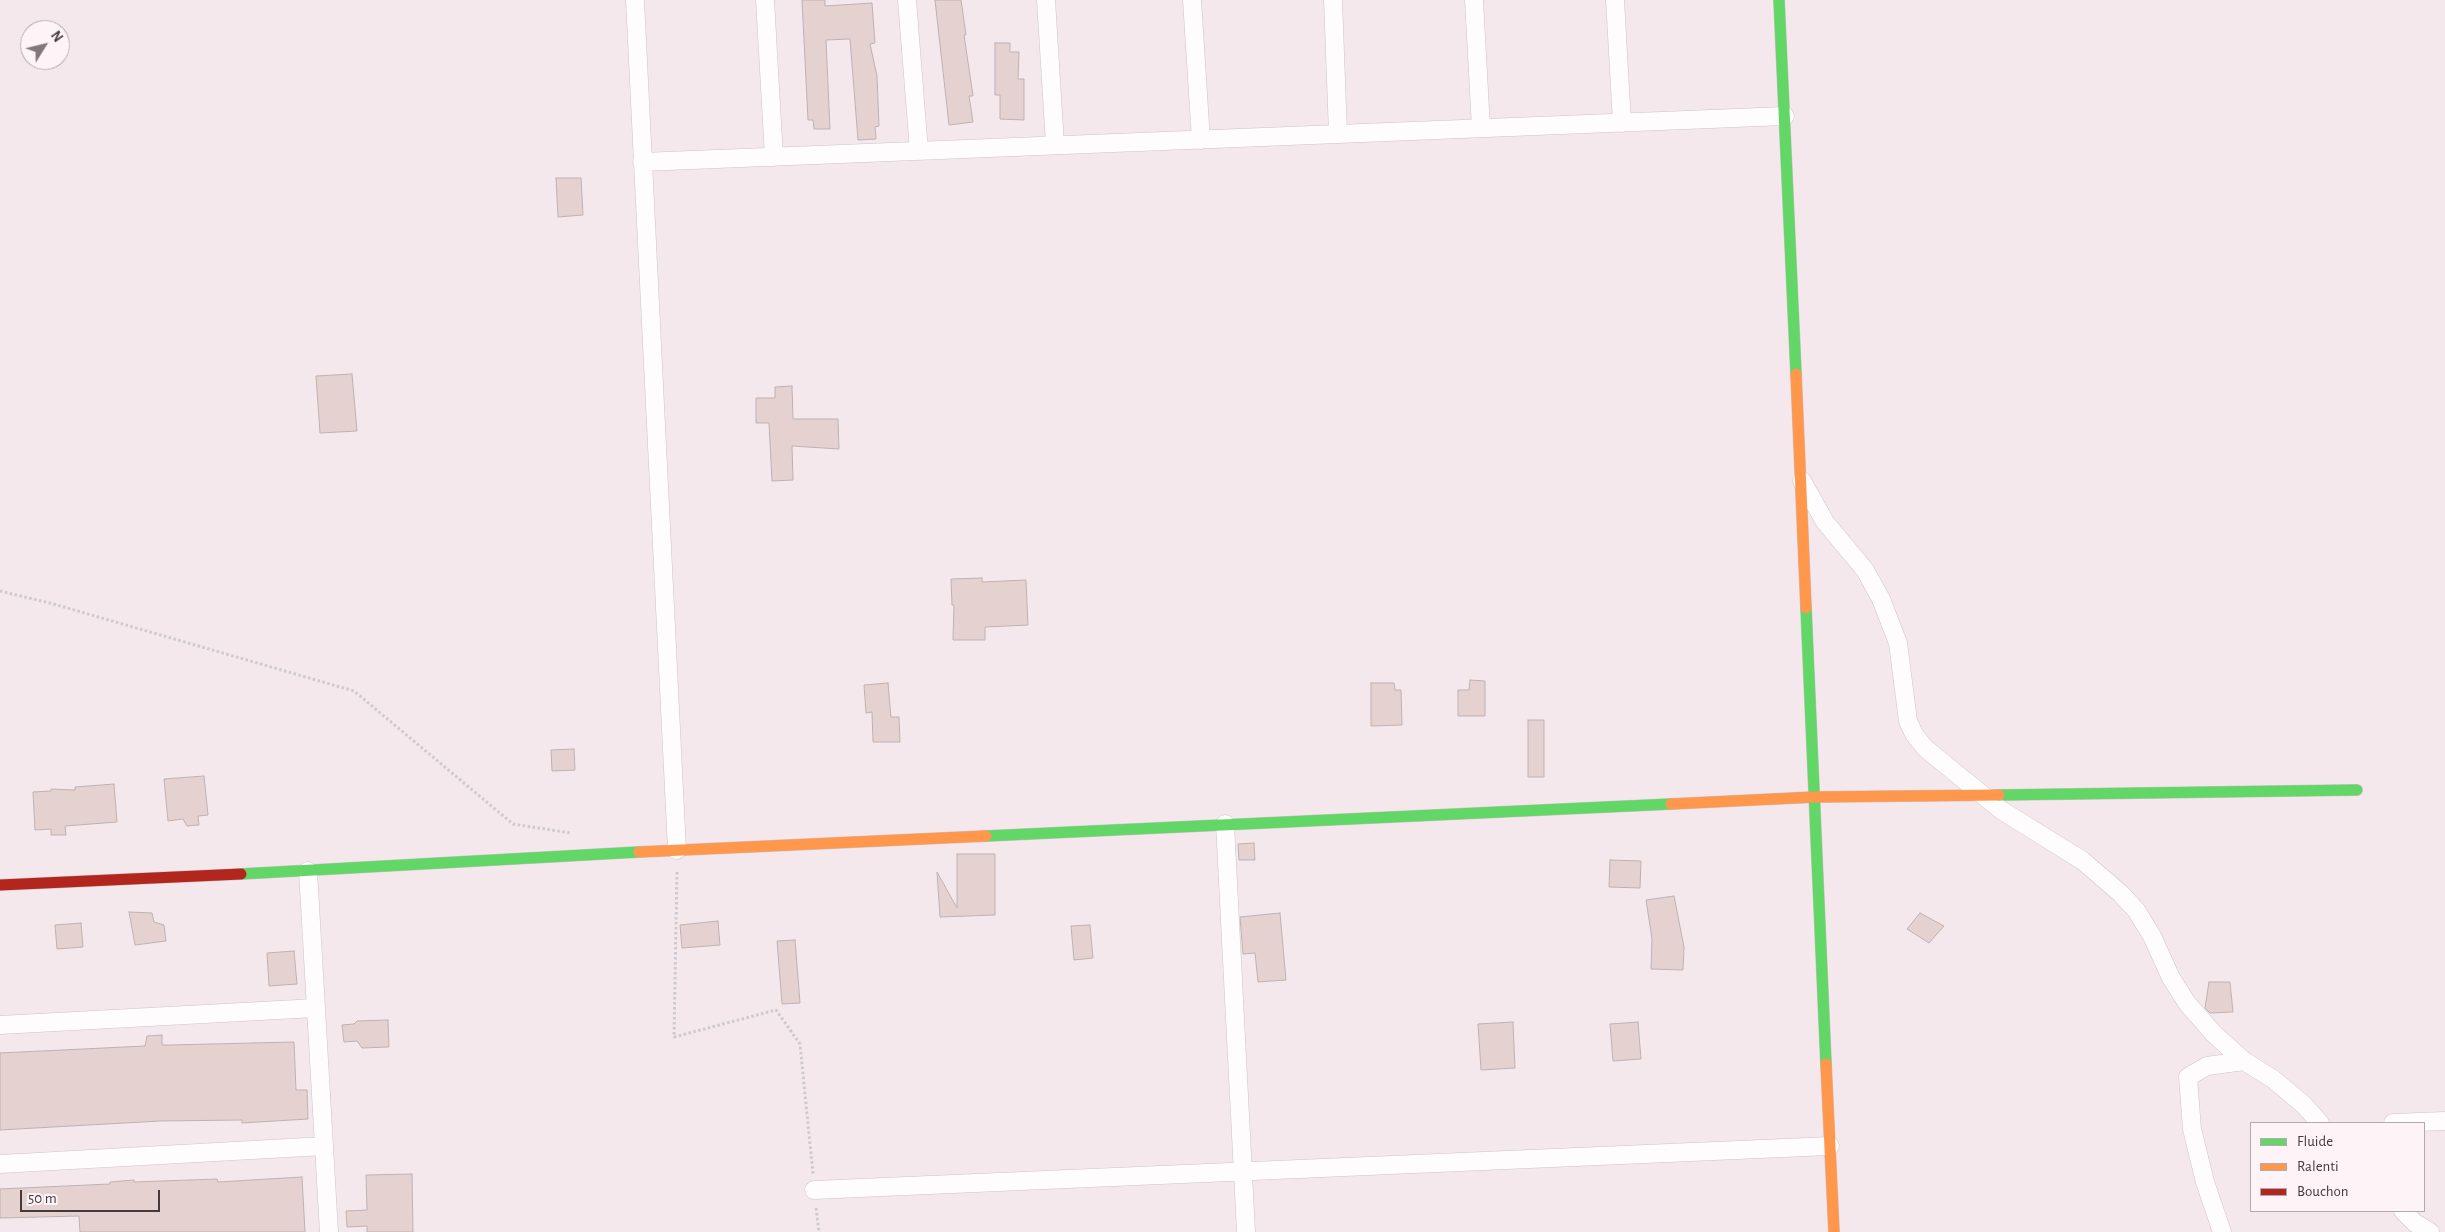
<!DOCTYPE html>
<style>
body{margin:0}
#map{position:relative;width:2445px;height:1232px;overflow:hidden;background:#f5e8ec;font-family:"Alegreya Sans",sans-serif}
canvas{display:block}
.legend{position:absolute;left:2250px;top:1122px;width:175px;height:90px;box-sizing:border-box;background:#fef4f7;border:1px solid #b4aaad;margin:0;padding:6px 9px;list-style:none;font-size:15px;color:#443a3d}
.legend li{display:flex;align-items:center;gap:10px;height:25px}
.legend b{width:25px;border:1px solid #b4aaad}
.north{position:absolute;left:20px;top:20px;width:50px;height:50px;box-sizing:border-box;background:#fef4f7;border:1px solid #b4aaad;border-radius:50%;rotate:54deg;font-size:14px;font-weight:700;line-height:20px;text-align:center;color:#443a3d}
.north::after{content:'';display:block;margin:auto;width:18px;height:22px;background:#82777a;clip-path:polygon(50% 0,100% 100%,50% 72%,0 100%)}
.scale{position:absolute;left:20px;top:1190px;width:140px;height:22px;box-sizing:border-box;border:2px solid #443a3d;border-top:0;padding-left:6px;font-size:15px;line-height:18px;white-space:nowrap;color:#443a3d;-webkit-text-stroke:4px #fef4f7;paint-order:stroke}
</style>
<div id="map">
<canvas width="2445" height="1232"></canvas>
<ul class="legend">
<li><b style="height:6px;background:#63d668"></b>Fluide</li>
<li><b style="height:6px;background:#ff974d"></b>Ralenti</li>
<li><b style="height:6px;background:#b3261e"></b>Bouchon</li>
</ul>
<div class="north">N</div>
<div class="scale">50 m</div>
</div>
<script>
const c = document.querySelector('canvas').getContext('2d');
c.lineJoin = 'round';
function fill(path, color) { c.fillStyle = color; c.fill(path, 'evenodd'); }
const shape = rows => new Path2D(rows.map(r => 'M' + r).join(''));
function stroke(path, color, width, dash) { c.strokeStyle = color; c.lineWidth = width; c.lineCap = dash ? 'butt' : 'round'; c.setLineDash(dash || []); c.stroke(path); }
const building = shape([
 [802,0,825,0,825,6,872,3,875,43,870,44,877,76,879,126,875,127,876,139,858,140,850,39,826,40,830,129,814,129,813,120,808,120,802,0],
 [935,0,961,0,966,35,964,35,973,96,969,96,973,122,949,125,935,0],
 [995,43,1010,43,1010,52,1019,52,1018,79,1024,79,1024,120,1000,119,1000,95,995,95,995,43],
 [556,178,581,178,583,215,558,217,556,178],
 [352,374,357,431,320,433,316,376,352,374],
 [792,386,793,419,838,419,839,449,792,446,793,480,772,481,769,423,756,423,756,398,775,398,775,387,792,386],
 [982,578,982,582,1026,580,1028,625,985,627,985,640,953,640,954,605,952,605,951,579,982,578],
 [1470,680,1485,681,1485,716,1458,716,1458,690,1469,690,1470,680],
 [888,683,891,717,899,717,900,742,873,742,872,712,866,713,864,685,888,683],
 [1371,683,1394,683,1395,690,1401,690,1402,725,1371,726,1371,683],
 [1528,720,1544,720,1544,777,1528,777,1528,720],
 [574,749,575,770,552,771,551,750,574,749],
 [204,776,208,815,198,816,199,825,187,826,183,819,168,821,164,779,204,776],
 [114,784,117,822,65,826,66,835,51,835,51,829,35,830,33,792,51,791,51,789,75,790,75,787,114,784],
 [1254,843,1255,860,1239,860,1238,844,1254,843],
 [957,854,995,854,995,915,940,917,937,872,957,908,957,854],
 [1610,860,1641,861,1640,888,1609,887,1610,860],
 [1674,896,1684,947,1683,970,1651,969,1652,939,1646,900,1674,896],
 [129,912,152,913,154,922,164,925,166,941,135,945,129,912],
 [1280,913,1286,980,1258,982,1255,953,1243,954,1240,917,1280,913],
 [1920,913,1944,926,1929,943,1907,929,1920,913],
 [718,921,720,945,682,948,680,925,718,921],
 [81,923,83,947,57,949,55,925,81,923],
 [1090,925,1093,958,1074,960,1071,926,1090,925],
 [795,940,800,1003,782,1004,777,941,795,940],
 [294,951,297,984,269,986,267,953,294,951],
 [2209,982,2230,982,2233,1012,2210,1013,2205,1008,2209,982],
 [388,1020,389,1047,362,1048,357,1041,344,1042,342,1025,354,1024,357,1021,388,1020],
 [1513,1022,1515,1068,1481,1070,1478,1024,1513,1022],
 [1638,1022,1641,1059,1613,1061,1610,1024,1638,1022],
 [162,1035,162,1045,169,1045,294,1042,296,1090,307,1090,308,1119,242,1123,242,1120,160,1121,0,1130,0,1053,145,1046,147,1036,162,1035],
 [412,1174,413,1232,367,1232,367,1226,347,1227,346,1211,367,1210,366,1175,412,1174],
 [302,1177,305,1232,80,1232,79,1216,0,1218,0,1189,110,1184,110,1182,134,1180,134,1182,217,1179,218,1182,302,1177]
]);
fill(building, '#e6d1d1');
stroke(building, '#bcb2b3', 1);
const street = shape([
 [635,0,677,850],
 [765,0,774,157],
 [907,0,919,151],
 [1046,0,1055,145],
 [1192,0,1201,140],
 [1333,0,1338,134],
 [1474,0,1481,128],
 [1615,0,1622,123],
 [642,162,1785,116],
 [1802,481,1825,522,1865,570,1881,599,1898,643,1908,721,1914,734,1925,748,2001,810,2083,861,2120,893,2136,910,2152,936,2171,978,2187,1003,2214,1034,2244,1061,2273,1079,2304,1105,2320,1123],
 [1225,824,1246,1232],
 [308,871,329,1232],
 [0,1025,316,1008],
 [2393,1123,2445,1121],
 [0,1164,324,1146],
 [814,1190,1830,1146],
 [2403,1211,2415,1223,2430,1232],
 [2222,1232,2205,1182,2192,1129,2188,1077,2207,1066,2244,1061]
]);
const fast = shape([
 [1779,0,1796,374],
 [1806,608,1826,1064],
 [1999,795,2357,790],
 [986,836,1671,804],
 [241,874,639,852]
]);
const slow = shape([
 [1796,374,1806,608],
 [1671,804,1815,797,1999,795],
 [639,852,986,836],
 [1826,1064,1834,1232]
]);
const jam = shape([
 [0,885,241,874]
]);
stroke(street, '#cdc3c6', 19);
stroke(fast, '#cdc3c6', 12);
stroke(slow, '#cdc3c6', 12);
stroke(jam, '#cdc3c6', 12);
stroke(shape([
 [0,591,50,603,354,691,513,824,571,833],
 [677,872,674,1037,776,1010,800,1044,813,1174],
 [816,1208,819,1232]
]), '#cecacb', 3, [2.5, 2.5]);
stroke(street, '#fefcfc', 18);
stroke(fast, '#63d668', 11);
stroke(slow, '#ff974d', 11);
stroke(jam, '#b3261e', 11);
</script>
